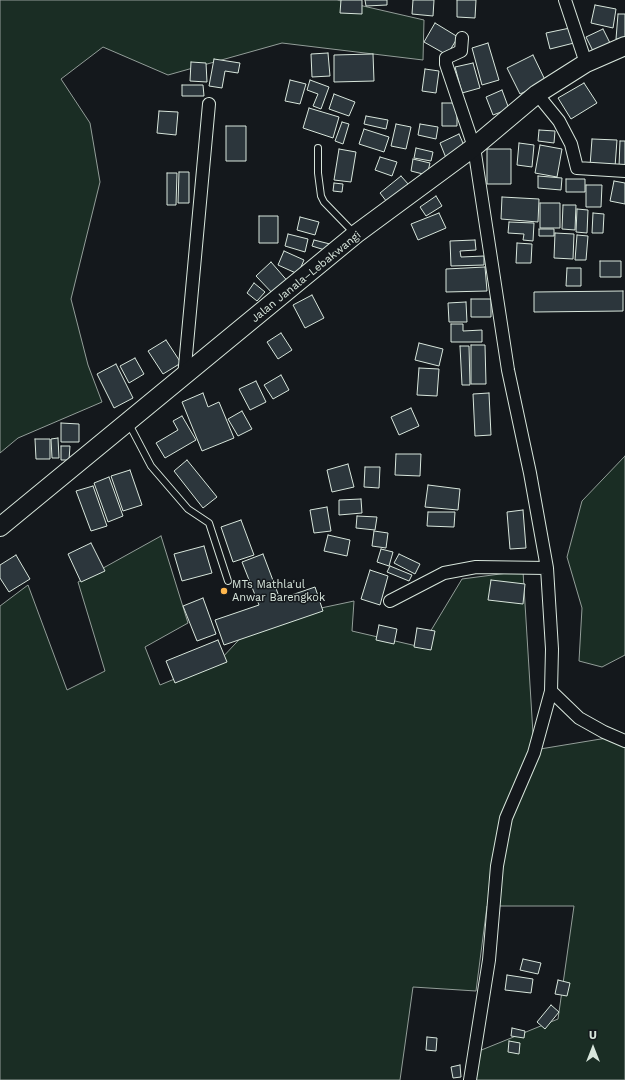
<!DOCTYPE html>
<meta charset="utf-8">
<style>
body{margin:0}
#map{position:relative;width:625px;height:1080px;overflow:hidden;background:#14181c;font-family:"Work Sans",sans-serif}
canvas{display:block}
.north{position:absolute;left:573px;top:1028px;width:40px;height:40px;-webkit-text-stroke:3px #14181c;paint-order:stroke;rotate:0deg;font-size:11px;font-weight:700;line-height:16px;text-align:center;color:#d8e6dc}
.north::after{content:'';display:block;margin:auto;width:14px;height:18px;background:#d8e6dc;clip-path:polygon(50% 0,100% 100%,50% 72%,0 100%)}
</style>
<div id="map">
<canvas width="625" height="1080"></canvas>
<div class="north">U</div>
</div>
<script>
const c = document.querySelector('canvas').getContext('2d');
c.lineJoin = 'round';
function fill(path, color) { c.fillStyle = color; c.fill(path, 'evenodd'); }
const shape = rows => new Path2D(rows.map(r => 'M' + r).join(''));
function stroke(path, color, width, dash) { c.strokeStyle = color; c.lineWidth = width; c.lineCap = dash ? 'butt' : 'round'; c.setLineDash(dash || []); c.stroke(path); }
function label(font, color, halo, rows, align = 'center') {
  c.font = font + ' "Work Sans",sans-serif'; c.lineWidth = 3; c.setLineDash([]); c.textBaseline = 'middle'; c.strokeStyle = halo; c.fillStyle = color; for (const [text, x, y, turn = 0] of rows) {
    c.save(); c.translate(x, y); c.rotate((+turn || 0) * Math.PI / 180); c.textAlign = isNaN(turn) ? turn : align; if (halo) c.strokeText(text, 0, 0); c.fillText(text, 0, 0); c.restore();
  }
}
const green = shape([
 [0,0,337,0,424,20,423,60,282,43,168,75,103,47,61,79,90,123,100,182,71,299,88,365,102,402,18,438,0,453,0,0],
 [625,456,625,655,602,667,579,661,582,608,567,557,582,501,625,456],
 [161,536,188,623,145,647,160,685,220,660,250,628,321,608,354,601,352,631,421,647,462,579,523,571,534,750,619,736,625,739,625,1080,473,1080,479,1051,558,1019,574,906,487,906,476,991,413,987,400,1080,0,1080,0,606,28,585,67,690,105,671,78,582,161,536]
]);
fill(green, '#1a2d24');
stroke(green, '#939e99', 1);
const building = shape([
 [341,0,362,0,362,14,340,13,341,0],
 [365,0,387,0,387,5,366,6,365,0],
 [413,0,434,0,433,16,412,14,413,0],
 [457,0,476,0,475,18,457,17,457,0],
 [595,5,616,9,613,28,591,23,595,5],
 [618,14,625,14,625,40,616,39,618,14],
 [435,23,458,37,447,55,424,42,435,23],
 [570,28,574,43,550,49,546,33,570,28],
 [603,29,610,43,593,51,586,37,603,29],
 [488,43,499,80,482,85,472,48,488,43],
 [328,53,330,76,312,77,311,54,328,53],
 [373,54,374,81,334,82,334,55,373,54],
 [533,55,546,82,520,94,507,68,533,55],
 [214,59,240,63,238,73,225,71,222,88,209,86,214,59],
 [191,62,206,63,207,82,190,81,191,62],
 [473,63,480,88,462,93,455,67,473,63],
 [425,69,439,71,436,93,422,91,425,69],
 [290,80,306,84,300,104,285,101,290,80],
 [310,80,329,87,321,109,313,106,318,94,307,90,310,80],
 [584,83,597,103,571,119,558,98,584,83],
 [182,85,203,85,204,96,182,96,182,85],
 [502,90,509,109,493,115,486,97,502,90],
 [334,94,355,102,349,116,329,109,334,94],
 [442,103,457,103,457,126,442,126,442,103],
 [309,108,339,117,333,138,303,128,309,108],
 [159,111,178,112,176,135,157,133,159,111],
 [366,116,388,120,386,129,364,124,366,116],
 [342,122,349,124,343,144,335,141,342,122],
 [396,124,411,127,406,149,391,146,396,124],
 [420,124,438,127,436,139,418,135,420,124],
 [226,126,246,126,246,161,226,161,226,126],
 [364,129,389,137,384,152,359,144,364,129],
 [539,130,555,131,554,143,538,141,539,130],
 [459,134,466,150,446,158,440,143,459,134],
 [592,139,617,140,615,167,590,166,592,139],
 [620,141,625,141,625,167,619,166,620,141],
 [519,143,534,145,532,167,517,165,519,143],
 [540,145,562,149,557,177,535,173,540,145],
 [416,148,433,152,431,161,414,158,416,148],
 [339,149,356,152,351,182,334,180,339,149],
 [487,149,511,149,511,184,487,184,487,149],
 [380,157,397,162,392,176,375,170,380,157],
 [413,159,430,163,427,175,411,171,413,159],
 [179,172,189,172,189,203,178,203,179,172],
 [167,173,177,173,176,205,167,205,167,173],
 [401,176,409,185,387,202,380,193,401,176],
 [538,176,562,178,561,190,538,188,538,176],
 [566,179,585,179,585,192,566,192,566,179],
 [614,181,625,183,625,204,610,201,614,181],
 [334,183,343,184,342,192,333,191,334,183],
 [586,185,602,185,601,207,586,207,586,185],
 [436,196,442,206,426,216,420,207,436,196],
 [502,197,539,199,538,222,501,219,502,197],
 [540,203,560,203,560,228,540,228,540,203],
 [563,205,576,205,575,230,562,229,563,205],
 [577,209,588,210,587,233,576,232,577,209],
 [439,213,446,228,418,240,411,224,439,213],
 [593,213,604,214,603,233,592,233,593,213],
 [259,216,278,216,278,243,259,243,259,216],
 [300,217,319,222,315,235,297,230,300,217],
 [509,222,534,223,533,241,523,240,524,234,508,233,509,222],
 [539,229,554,229,554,236,539,236,539,229],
 [555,233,574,234,573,259,554,258,555,233],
 [288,234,308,239,305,252,285,246,288,234],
 [577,235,588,236,586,260,575,260,577,235],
 [314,240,330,244,328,251,312,246,314,240],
 [475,240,476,250,460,251,461,257,484,256,484,265,451,266,450,241,475,240],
 [517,243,532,244,531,263,516,263,517,243],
 [284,251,304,260,298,274,278,265,284,251],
 [600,261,621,261,621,277,600,277,600,261],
 [271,262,290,284,276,297,256,276,271,262],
 [485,267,487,291,446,292,446,269,485,267],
 [567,268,581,268,581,286,566,286,567,268],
 [254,283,265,292,257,301,247,293,254,283],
 [623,291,623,311,534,312,534,292,623,291],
 [312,295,324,318,305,328,293,305,312,295],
 [471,299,491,299,491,317,471,317,471,299],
 [466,302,467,322,449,322,448,303,466,302],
 [451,324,463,324,463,331,482,330,482,342,451,342,451,324],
 [281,333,292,350,278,359,267,342,281,333],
 [166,340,181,363,163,374,148,351,166,340],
 [419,343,443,349,439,366,415,360,419,343],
 [471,345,485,345,486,384,471,384,471,345],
 [460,346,469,346,470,385,462,385,460,346],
 [135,358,144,374,129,383,120,366,135,358],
 [116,364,133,398,114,408,97,374,116,364],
 [419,368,439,369,437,396,417,395,419,368],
 [281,375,289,390,273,399,264,385,281,375],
 [256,381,266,402,250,410,239,389,256,381],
 [203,393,208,407,219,402,234,438,202,451,182,402,203,393],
 [489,393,491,435,475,436,473,394,489,393],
 [411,408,419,426,399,435,391,417,411,408],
 [242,411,252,429,238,436,228,419,242,411],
 [182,416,196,440,165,458,156,443,178,430,173,421,182,416],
 [61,423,79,424,79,442,61,442,61,423],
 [58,438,59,458,52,458,51,439,58,438],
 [35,439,50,439,50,459,36,459,35,439],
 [61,446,70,446,69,460,61,460,61,446],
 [396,454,421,454,420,476,395,475,396,454],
 [187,460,217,497,203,508,174,471,187,460],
 [348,464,354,487,332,492,327,470,348,464],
 [365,467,380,467,379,488,364,487,365,467],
 [130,470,142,505,123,511,111,476,130,470],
 [109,477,123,516,108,522,94,483,109,477],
 [428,485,460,489,458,510,425,507,428,485],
 [93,486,107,526,91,531,76,491,93,486],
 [361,499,362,513,339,515,339,500,361,499],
 [327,507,331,531,314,533,310,510,327,507],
 [523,510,526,548,510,549,507,512,523,510],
 [428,512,455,512,454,527,427,526,428,512],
 [357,516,377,517,375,530,356,528,357,516],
 [241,520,254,555,233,562,221,527,241,520],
 [374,531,388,533,386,548,372,546,374,531],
 [328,535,350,540,347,556,324,551,328,535],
 [91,543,105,571,81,582,68,554,91,543],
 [204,546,212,573,182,581,174,554,204,546],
 [381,549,393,552,389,566,377,562,381,549],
 [263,554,280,599,315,587,323,611,224,645,215,620,259,605,242,562,263,554],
 [399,554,420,564,415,574,394,563,399,554],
 [16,555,30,579,9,592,0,578,0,565,16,555],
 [390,566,412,575,409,581,387,572,390,566],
 [370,570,388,576,380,605,361,599,370,570],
 [491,580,525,584,523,604,488,600,491,580],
 [203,598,216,634,197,641,183,606,203,598],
 [379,625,397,629,394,644,376,640,379,625],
 [417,628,435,631,431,650,414,647,417,628],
 [218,640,227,662,175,683,166,661,218,640],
 [523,959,541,963,538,974,520,970,523,959],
 [507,975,533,979,531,993,505,990,507,975],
 [558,980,570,983,567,996,555,994,558,980],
 [551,1005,559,1012,545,1029,537,1022,551,1005],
 [512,1028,525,1031,524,1038,511,1036,512,1028],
 [427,1037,437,1038,436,1051,426,1050,427,1037],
 [509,1041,520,1043,519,1054,508,1052,509,1041],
 [460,1065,461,1077,453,1078,451,1067,460,1065]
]);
fill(building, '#2c363c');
stroke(building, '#d8e6dc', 1);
const service = shape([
 [318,148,318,173,321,196,324,202,354,233],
 [129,424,151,466,188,509,209,523,228,581]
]);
const minor = shape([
 [565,0,586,63],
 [462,38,461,51,446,58,446,64,474,147,508,370,530,473,547,568,552,649,551,691,534,753,506,818,497,866,489,960,470,1080],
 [537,94,559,121,571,144,577,168,625,171],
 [184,377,209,104],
 [390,601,444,573,476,567,547,568],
 [551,691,579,718,604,732,625,741]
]);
const primary = shape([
 [0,527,356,234,474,147,537,94,586,63,625,46]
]);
stroke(service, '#d8e6dc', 8);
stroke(minor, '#d8e6dc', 14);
stroke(primary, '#d8e6dc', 20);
stroke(service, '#14181c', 6);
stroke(minor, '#14181c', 12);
stroke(primary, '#14181c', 18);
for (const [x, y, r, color] of [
 [224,591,4,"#ffb74d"]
]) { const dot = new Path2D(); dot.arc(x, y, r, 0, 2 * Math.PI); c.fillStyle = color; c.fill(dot); stroke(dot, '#14181c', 1.5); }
label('11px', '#d8e6dc', '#14181c', [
 ["Jalan Janala–Lebakwangi",306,277,-39]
]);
label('11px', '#d8e6dc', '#14181c', [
 ["MTs Mathla'ul",232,585],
 ["Anwar Barengkok",232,598]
], 'left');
</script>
